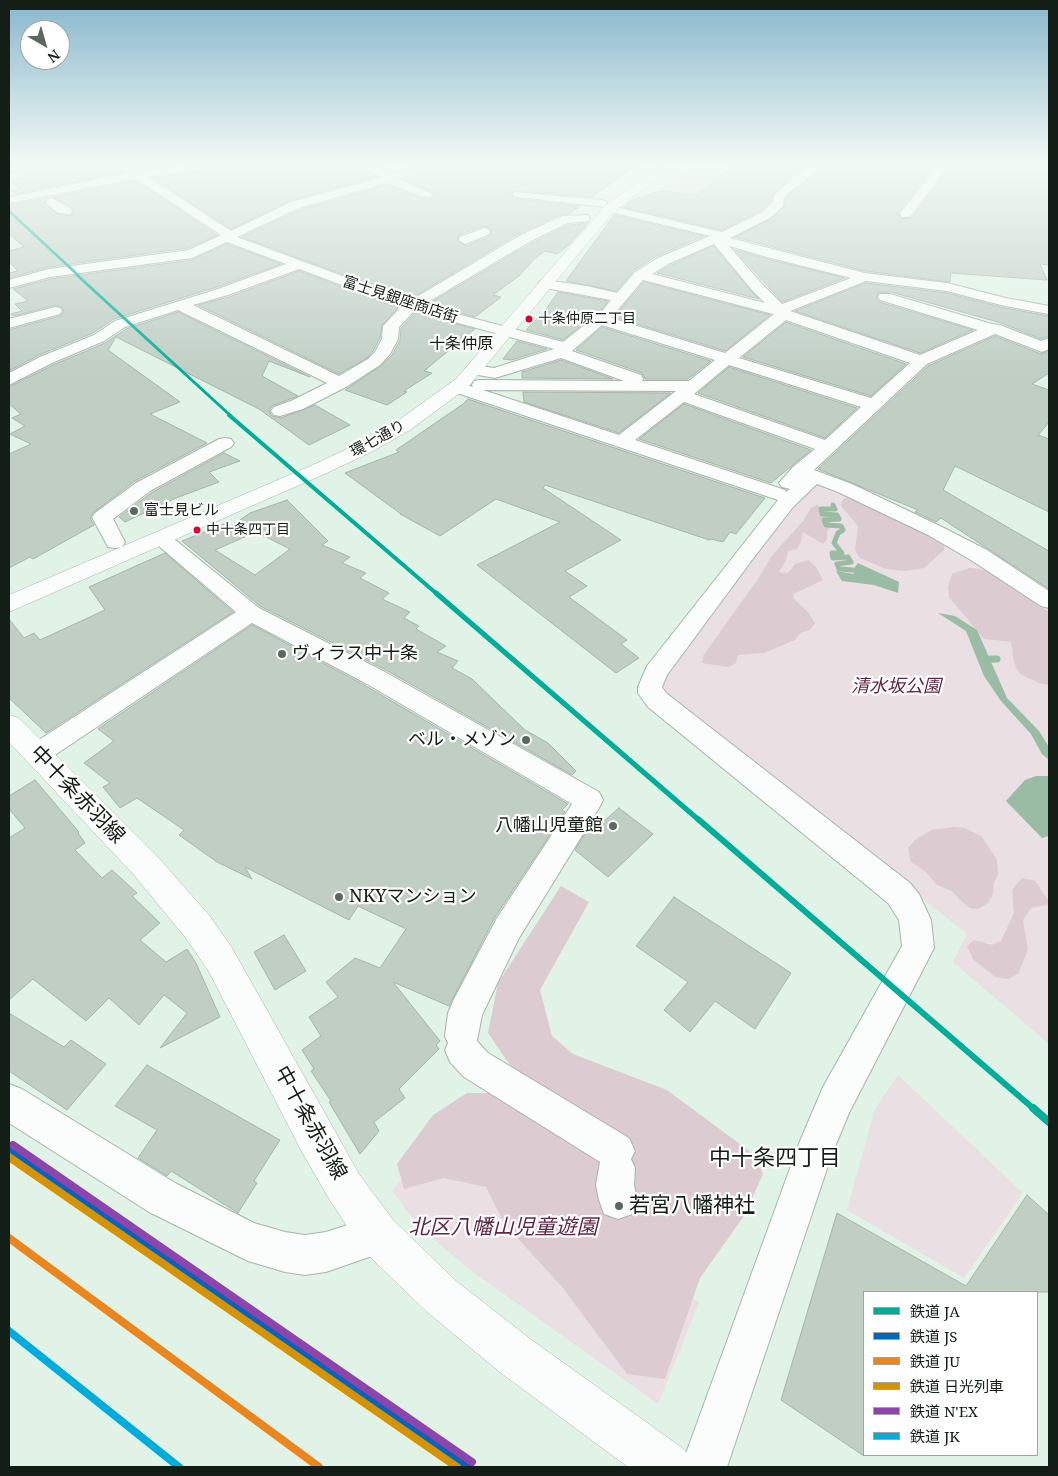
<!DOCTYPE html>
<meta charset="utf-8">
<style>
body{margin:0}
#map{position:relative;width:1058px;height:1476px;overflow:hidden;background:#e1f3e6;font-family:"Noto Serif","Noto Sans JP",serif}
canvas{display:block}
.frame{position:absolute;inset:0;border:10px solid #121e16;pointer-events:none}
.legend{position:absolute;left:863px;top:1291px;width:175px;height:165px;box-sizing:border-box;background:#fff;border:1px solid #a0a5a2;margin:0;padding:6px 9px;list-style:none;font-size:15px;color:#121e16}
.legend li{display:flex;align-items:center;gap:10px;height:25px}
.legend b{width:25px;border:1px solid #a0a5a2}
.north{position:absolute;left:20px;top:20px;width:50px;height:50px;box-sizing:border-box;background:#fff;border:1px solid #a0a5a2;border-radius:50%;rotate:142deg;font-size:14px;font-weight:700;line-height:20px;text-align:center;color:#121e16}
.north::after{content:'';display:block;margin:auto;width:18px;height:22px;background:#5a695f;clip-path:polygon(50% 0,100% 100%,50% 72%,0 100%)}
</style>
<div id="map">
<canvas width="1058" height="1476"></canvas>
<div class="frame"></div>
<ul class="legend">
<li><b style="height:6px;background:#00ac9a"></b>鉄道 JA</li>
<li><b style="height:6px;background:#0065bd"></b>鉄道 JS</li>
<li><b style="height:6px;background:#eb861e"></b>鉄道 JU</li>
<li><b style="height:6px;background:#d59203"></b>鉄道 日光列車</li>
<li><b style="height:6px;background:#8e44ad"></b>鉄道 N'EX</li>
<li><b style="height:6px;background:#01abdb"></b>鉄道 JK</li>
</ul>
<div class="north">N</div>
</div>
<script>
const c = document.querySelector('canvas').getContext('2d');
c.lineJoin = 'round';
function fill(path, color) { c.fillStyle = color; c.fill(path, 'evenodd'); }
const shape = rows => new Path2D(rows.map(r => 'M' + r).join(''));
function stroke(path, color, width, dash) { c.strokeStyle = color; c.lineWidth = width; c.lineCap = dash ? 'butt' : 'round'; c.setLineDash(dash || []); c.stroke(path); }
function label(font, color, halo, rows, align = 'center') {
  c.font = font + ' "Noto Serif","Noto Sans JP",serif'; c.lineWidth = 4.5; c.setLineDash([]); c.textBaseline = 'middle'; c.strokeStyle = halo; c.fillStyle = color; for (const [text, x, y, turn = 0] of rows) {
    c.save(); c.translate(x, y); c.rotate((+turn || 0) * Math.PI / 180); c.textAlign = isNaN(turn) ? turn : align; if (halo) c.strokeText(text, 0, 0); c.fillText(text, 0, 0); c.restore();
  }
}
fill(shape([
 [698,169,750,178,723,202,662,189,690,170,695,171],
 [818,483,842,491,927,534,982,565,1049,608,1049,1044,953,962,967,934,666,695,663,681,757,552,795,506],
 [898,1075,1023,1193,964,1278,847,1210,875,1109],
 [450,1122,699,1303,658,1404,470,1270,417,1225,392,1190]
]), '#eadfe2');
fill(shape([
 [848,498,862,504,879,507,944,540,944,550,924,568,905,571,886,569,860,558,855,550,858,526,841,506,843,499],
 [817,505,823,510,831,524,827,533,827,539,823,544,803,532,801,542,797,549,788,551,786,560,779,572,788,573,795,564,808,560,816,567,823,580,793,594,794,599,807,611,815,623,810,630,800,633,795,640,764,653,738,655,736,663,728,667,702,663,703,656,760,576,771,557,803,521,811,508],
 [970,568,986,570,1049,612,1049,685,1039,683,1020,674,1014,663,1011,642,984,639,949,597,948,587,952,574],
 [954,827,964,828,981,836,997,860,998,874,994,883,993,894,988,903,978,909,970,908,960,900,952,891,937,885,926,872,911,862,908,848,915,840,931,830],
 [1022,878,1035,881,1049,901,1049,904,1031,908,1023,920,1028,949,1019,973,1008,979,995,977,973,959,967,946,974,940,992,945,1001,941,1014,913,1012,890],
 [561,886,589,902,540,990,552,1036,573,1054,667,1090,756,1156,763,1174,744,1216,700,1278,665,1379,627,1374,563,1288,504,1223,486,1187,444,1178,404,1189,397,1164,433,1115,467,1093,506,1093,512,1068,488,1033,498,983]
]), '#ddcbd2');
fill(shape([
 [858,563,899,582,898,593,874,585,842,581,836,571,854,574,853,570],
 [938,613,955,616,977,630,1007,698,1039,731,1049,747,1049,760,1042,754,1031,734,1001,701,984,676,966,631],
 [1049,773,1049,836,1042,838,1006,801,1025,780,1036,776,1048,776]
]), '#9abca4');
stroke(shape([
 [833,505,835,509,821,509,822,514,837,515,839,519,824,520,826,525,841,526,843,530,838,533,834,543,842,553,832,553,833,558,848,557,851,562,837,564,839,569,853,570]
]), '#9abca4', 5);
stroke(shape([
 [990,659,997,659]
]), '#9abca4', 7);
const building = shape([
 [38,165,169,165,140,170,130,166,124,172,15,194,11,191,20,189,10,180,29,177,22,172,35,169,38,165],
 [214,165,352,165,377,177,291,200,231,229,153,178,207,170,214,165],
 [435,165,636,165,592,197,513,191,511,195,518,199,580,206,569,214,561,214,518,234,410,299,242,237,300,210,387,185,422,199,431,199,435,195,432,192,404,179,435,165],
 [483,226,488,227,492,231,489,237,466,246,457,241,459,235,483,226],
 [734,165,809,165,793,175,773,194,771,201,761,210,722,230,623,207,634,199,663,190,696,196,734,165],
 [828,165,935,165,898,213,902,219,912,218,951,165,1049,165,1047,170,1049,170,1049,265,1040,264,1047,280,951,273,950,282,865,271,735,237,771,219,784,207,786,199,789,194,828,165],
 [136,181,217,235,188,248,49,267,9,278,9,273,18,271,9,262,9,251,24,247,9,234,9,205,47,198,44,203,57,214,70,216,74,212,72,207,53,197,136,181],
 [614,215,704,236,657,256,634,270,616,291,566,281,614,215],
 [588,223,569,245,557,254,545,251,533,260,520,275,493,295,501,297,475,317,428,304,530,244,569,225,588,223],
 [227,244,281,264,217,287,114,319,93,333,39,355,9,371,9,330,60,316,64,312,62,307,55,305,14,316,11,314,22,311,15,304,28,301,13,289,50,279,192,260,227,244],
 [713,246,751,291,759,299,657,273,669,266,713,246],
 [735,250,767,259,845,278,782,302,735,250],
 [299,271,398,308,382,325,380,338,373,351,367,358,339,374,198,305,229,297,299,271],
 [644,282,770,315,725,351,614,317,644,282],
 [866,283,947,293,1005,308,1049,316,1049,336,1041,339,1001,323,891,292,878,293,876,298,879,302,973,330,920,353,795,311,866,283],
 [558,292,608,301,602,309,563,340,526,330,544,312,558,292],
 [178,312,310,377,269,361,262,376,298,396,272,406,269,411,272,416,281,418,315,405,350,425,309,445,259,409,116,337,108,350,180,402,150,414,207,443,135,481,94,512,90,518,94,525,33,559,30,557,9,568,9,454,31,444,10,434,25,426,12,418,21,414,9,404,9,387,53,365,105,343,126,329,178,312],
 [415,313,475,329,424,371,432,373,404,391,407,392,387,405,345,390,381,366,392,355,400,340,401,328,415,313],
 [786,322,906,364,871,396,743,357,786,322],
 [602,327,711,361,688,379,645,379,642,373,576,350,602,327],
 [995,336,1041,354,1049,351,1049,373,1032,384,1049,390,1049,422,1038,435,1049,439,1049,512,955,466,943,490,1049,551,1049,589,941,518,936,522,915,512,918,510,818,469,928,366,995,336],
 [517,341,547,349,512,360,503,359,517,341],
 [561,360,613,379,522,378,522,372,561,360],
 [729,367,857,408,825,438,698,393,729,367],
 [523,392,671,393,619,433,524,402,523,392],
 [468,399,765,498,736,534,730,532,723,542,711,539,709,540,545,485,543,488,621,540,565,571,587,586,569,597,627,640,621,644,639,658,616,673,477,565,560,522,496,499,440,536,400,514,401,514,345,473,399,452,396,450,463,404,468,399],
 [684,404,811,450,771,483,639,439,684,404],
 [224,453,240,461,209,472,219,482,176,498,125,522,119,517,151,493,224,453],
 [287,500,328,541,322,545,350,557,342,563,366,573,360,578,389,593,382,599,410,612,404,618,419,626,416,629,446,646,437,652,458,661,452,668,472,679,525,730,548,743,576,771,572,775,386,670,260,606,182,541,226,523,230,527,250,513,287,500],
 [256,532,290,549,255,575,215,550,256,532],
 [165,553,233,612,46,733,9,698,9,619,24,638,34,633,40,640,105,610,89,587,165,553],
 [252,625,366,686,568,804,562,810,565,812,495,917,449,1006,393,982,440,1041,436,1045,439,1049,399,1089,405,1098,374,1122,379,1131,360,1154,329,1102,331,1101,311,1071,314,1069,302,1050,321,1036,309,1017,338,997,326,982,355,958,380,968,406,929,358,906,349,920,245,867,252,879,217,862,179,835,184,830,137,798,120,808,103,787,110,783,84,763,114,741,98,729,252,625],
 [35,780,79,832,78,833,85,843,75,850,102,878,112,870,137,893,132,896,160,923,140,940,166,962,187,949,196,963,220,1017,160,1048,187,1013,164,995,139,1025,109,998,86,1021,33,979,9,1000,9,838,25,828,9,809,9,796,35,780],
 [619,808,653,834,608,877,575,850,591,824,597,827,619,808],
 [674,897,791,973,755,1029,715,1001,690,1032,664,1010,688,982,636,946,674,897],
 [284,935,306,971,275,990,254,952,284,935],
 [9,1013,64,1047,71,1040,106,1064,67,1110,9,1071,9,1013],
 [147,1065,280,1140,254,1181,257,1183,238,1213,171,1171,167,1176,138,1158,157,1130,115,1106,147,1065],
 [1027,1195,1049,1215,1049,1292,864,1292,864,1456,781,1400,837,1213,966,1286,1027,1195]
]);
fill(building, '#c0cec4');
stroke(building, '#a6b4aa', 1);
const minor = shape([
 [15,165,36,165,35,167,9,173,9,167,15,165],
 [183,165,212,165,207,168,148,177,231,231,291,202,383,177,354,165,371,165,394,173,417,165,433,165,399,179,431,193,433,195,431,197,423,197,387,183,299,208,237,237,410,301,519,236,562,216,588,215,590,218,588,221,568,223,529,242,423,305,563,342,603,310,611,300,540,287,538,284,540,281,545,280,587,286,617,293,635,272,658,258,710,236,606,211,605,207,518,197,514,196,512,194,514,192,602,200,606,201,607,205,722,232,762,212,773,202,774,195,794,177,813,165,826,165,788,193,784,198,783,206,770,218,730,238,865,273,947,283,1006,298,1049,306,1049,314,1005,306,947,291,866,281,790,311,920,355,978,330,880,300,878,297,880,294,890,294,992,324,1000,325,1041,341,1049,338,1049,349,1042,352,995,334,927,364,814,470,852,484,942,527,987,550,1049,591,1049,608,1041,606,971,560,928,535,838,492,817,484,793,507,752,560,667,675,662,687,666,693,910,883,919,894,931,920,934,948,849,1113,832,1154,727,1467,681,1467,800,1141,823,1087,902,946,899,920,888,903,648,707,638,693,638,687,647,666,778,500,451,391,449,387,451,383,457,382,473,387,472,385,474,381,480,380,624,381,561,358,495,378,467,373,465,370,467,367,473,365,494,368,554,349,414,311,399,327,398,339,390,354,380,365,346,387,303,409,280,416,274,415,271,411,274,407,291,401,327,383,178,310,125,327,104,341,52,363,9,385,9,373,40,357,94,335,115,321,218,289,286,264,227,242,192,258,50,277,9,288,9,280,49,269,189,250,221,235,136,179,9,203,9,197,127,173,126,171,131,168,140,172,183,165],
 [714,244,752,290,765,303,652,274,668,264,714,244],
 [729,246,767,257,851,278,782,304,762,284,729,246],
 [299,269,401,307,383,326,382,339,375,352,368,359,339,376,193,305,228,295,299,269],
 [643,280,773,314,774,314,725,353,611,318,643,280],
 [786,320,910,363,871,398,739,358,786,320],
 [602,325,715,360,689,381,642,381,643,379,641,375,572,351,602,325],
 [729,365,861,407,825,440,694,394,729,365],
 [483,390,676,391,619,435,483,390],
 [684,402,815,449,793,467,779,483,782,487,790,489,786,492,785,490,635,440,684,402],
 [938,165,949,165,910,217,902,217,900,214,902,211,938,165],
 [52,198,70,208,72,211,70,214,58,213,48,205,46,202,48,199,52,198],
 [484,228,488,229,490,232,488,235,465,244,459,240,460,237,484,228],
 [55,307,60,308,62,311,60,314,9,328,9,318,13,318,55,307],
 [225,438,231,439,234,443,231,447,150,491,113,519,125,542,122,547,115,548,108,547,92,517,95,513,136,483,219,439,225,438],
 [161,532,168,534,259,608,385,672,599,792,603,800,599,808,519,938,482,1015,477,1041,488,1053,629,1138,635,1151,631,1159,635,1168,634,1185,637,1200,632,1214,618,1219,604,1214,599,1200,596,1185,600,1162,464,1077,450,1062,445,1050,448,1043,445,1036,448,1013,453,1001,497,918,572,804,367,684,252,623,46,761,37,764,28,761,24,754,28,747,236,612,154,542,151,538,154,534,161,532],
 [9,1084,22,1089,177,1184,254,1223,285,1232,305,1235,326,1232,378,1215,392,1221,398,1235,392,1249,326,1272,305,1275,285,1272,248,1261,149,1212,9,1123,9,1084]
]);
const major = shape([
 [663,165,676,165,614,211,468,387,410,430,373,451,329,472,9,612,9,595,315,464,359,443,396,422,456,379,606,205,663,165],
 [9,715,19,718,156,855,209,915,232,948,359,1174,393,1220,456,1281,533,1341,685,1450,692,1467,628,1467,501,1373,426,1311,363,1250,331,1202,302,1152,208,970,185,937,134,875,9,742,9,715]
]);
stroke(minor, '#a6b4aa', 2);
stroke(major, '#a6b4aa', 1);
fill(minor, '#fafdfb');
fill(major, '#fafdfb');
stroke(shape([
 [9,211,79,276]
]), '#00ac9a', 2.5);
stroke(shape([
 [77,275,231,416]
]), '#00ac9a', 3);
stroke(shape([
 [229,415,437,594]
]), '#00ac9a', 4);
stroke(shape([
 [436,593,700,821]
]), '#00ac9a', 5);
stroke(shape([
 [698,819,1034,1109]
]), '#00ac9a', 6);
stroke(shape([
 [1033,1108,1049,1122]
]), '#00ac9a', 8);
stroke(shape([
 [9,1150,468,1467]
]), '#0065bd', 8);
stroke(shape([
 [9,1238,319,1467]
]), '#eb861e', 8);
stroke(shape([
 [9,1157,457,1467]
]), '#d59203', 8);
stroke(shape([
 [13,1145,472,1462]
]), '#8e44ad', 8);
stroke(shape([
 [9,1331,179,1467]
]), '#01abdb', 8);
const sky = c.createLinearGradient(0, 0, 0, 372);
sky.addColorStop(0, '#89b7cd');
sky.addColorStop(0.44, '#f2faf4');
sky.addColorStop(1, '#f2faf400');
c.fillStyle = sky;
c.fillRect(0, 0, 1058, 372);
for (const [x, y, r, color] of [
 [529,319,4.5,"#e4002b"],
 [134,511,5,"#5a695f"],
 [197,530,4.5,"#e4002b"],
 [282,654,5,"#5a695f"],
 [526,740,5,"#5a695f"],
 [613,826,5,"#5a695f"],
 [339,897,5,"#5a695f"],
 [619,1206,5,"#5a695f"]
]) { const dot = new Path2D(); dot.arc(x, y, r, 0, 2 * Math.PI); c.fillStyle = color; c.fill(dot); stroke(dot, '#fff', 2); }
label('14px', '#121e16', '#fff', [
 ["十条仲原二丁目",538,319],
 ["中十条四丁目",206,530]
], 'left');
label('15px', '#121e16', '#fff', [
 ["富士見銀座商店街",400,300,18],
 ["環七通り",378,439,-29]
]);
label('15px', '#121e16', '#fff', [
 ["富士見ビル",144,511]
], 'left');
label('16px', '#121e16', '#fff', [
 ["十条仲原",461,344]
]);
label('18px', '#121e16', '#fff', [
 ["ヴィラス中十条",292,654],
 ["ベル・メゾン",516,740,"right"],
 ["八幡山児童館",603,826,"right"],
 ["NKYマンション",349,897]
], 'left');
label('italic 18px', '#5f2746', '#fff', [
 ["清水坂公園",896,687]
]);
label('21px', '#121e16', '#fff', [
 ["中十条赤羽線",77,795,46],
 ["中十条赤羽線",310,1123,61]
]);
label('21px', '#121e16', '#fff', [
 ["若宮八幡神社",629,1206]
], 'left');
label('italic 21px', '#5f2746', '#fff', [
 ["北区八幡山児童遊園",503,1228]
]);
label('22px', '#121e16', '#fff', [
 ["中十条四丁目",775,1159]
]);
</script>
